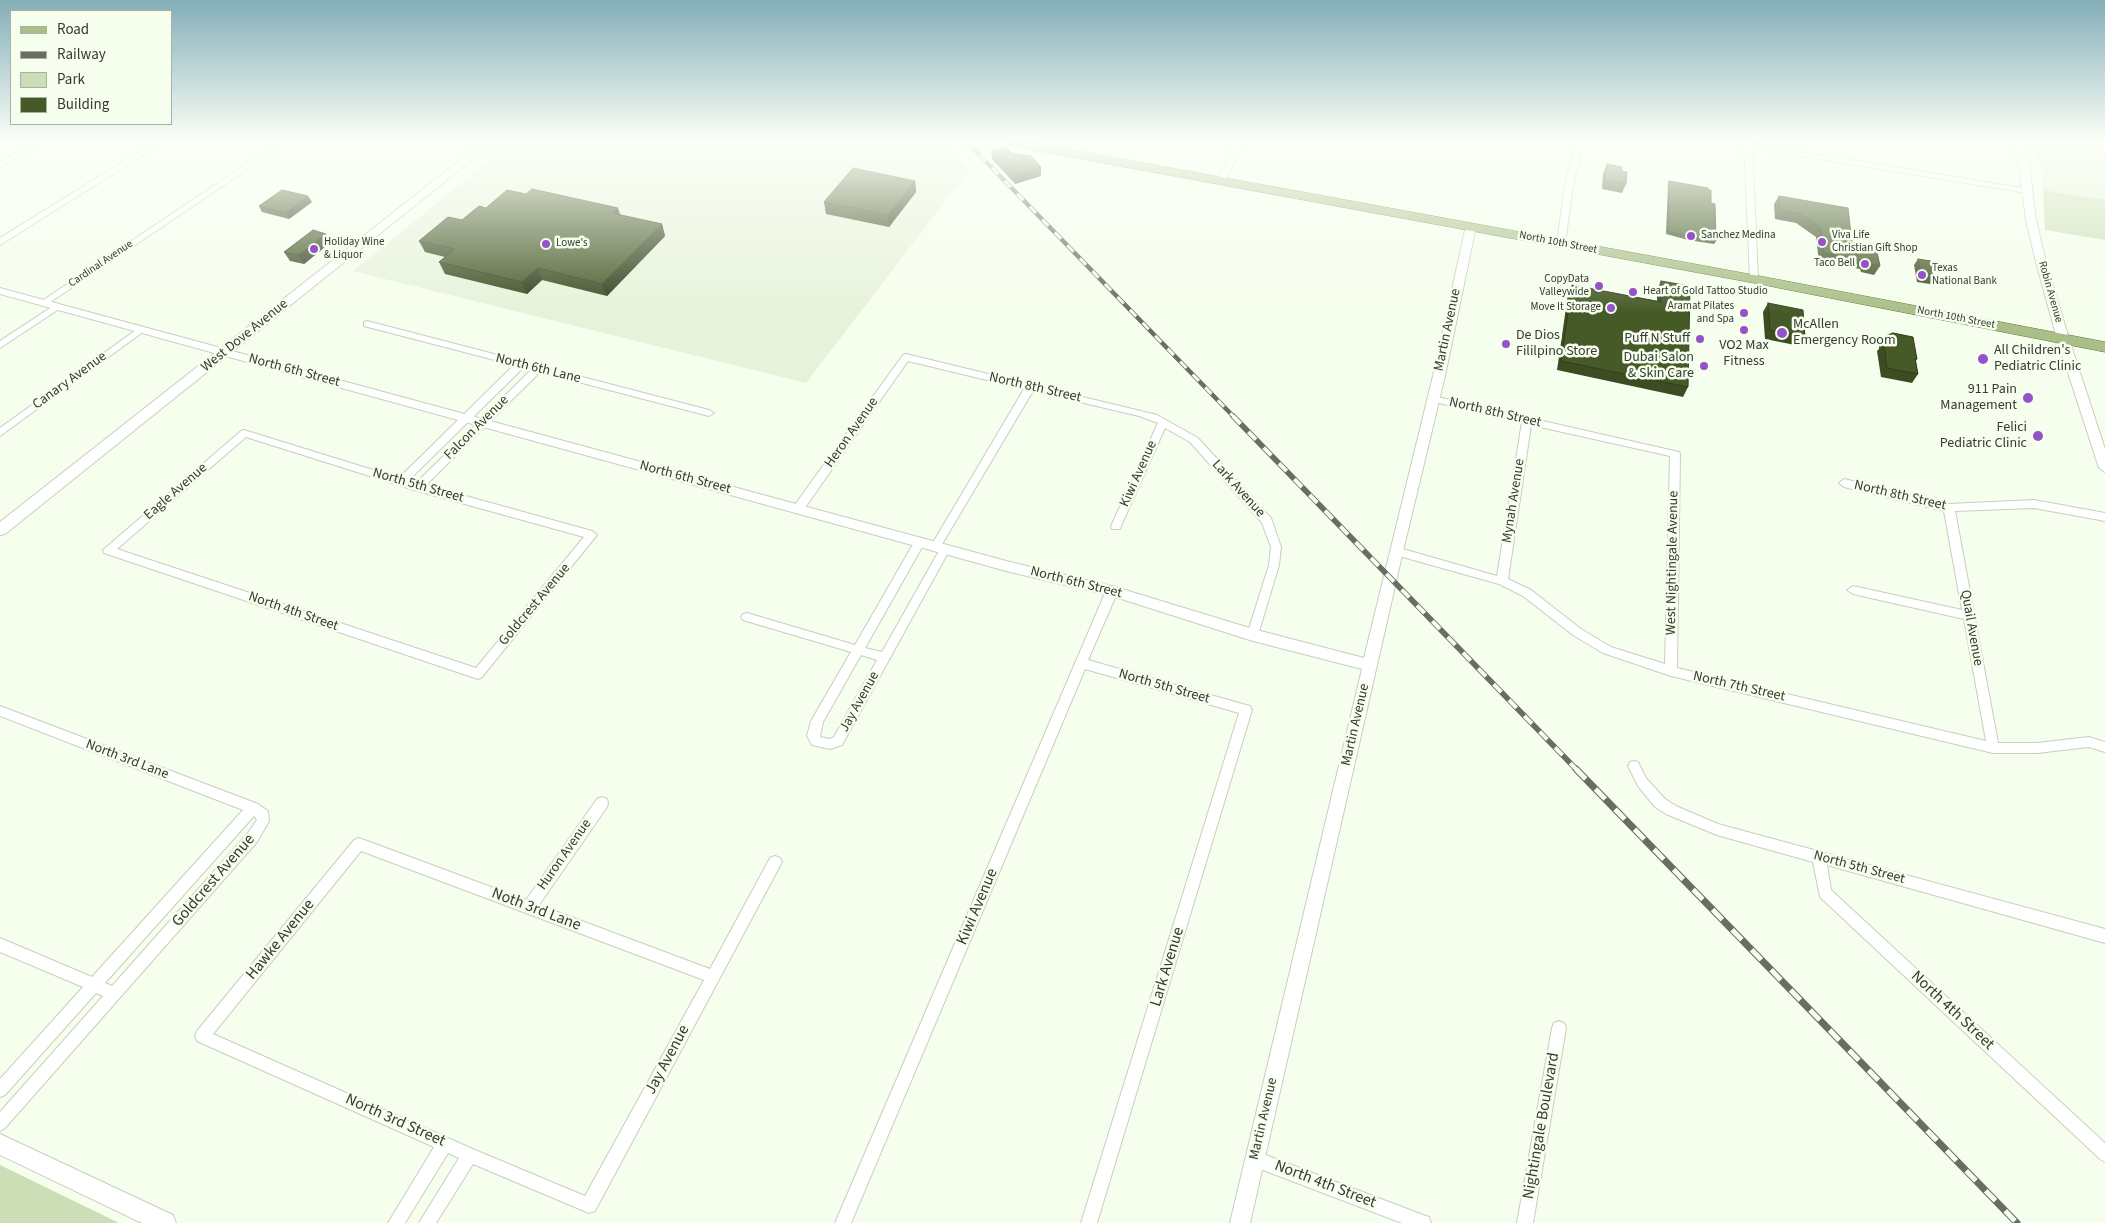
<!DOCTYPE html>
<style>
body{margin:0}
#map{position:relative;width:2105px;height:1223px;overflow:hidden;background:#f6feed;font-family:"Source Sans 3",sans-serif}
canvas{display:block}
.legend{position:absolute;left:10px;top:10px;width:162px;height:115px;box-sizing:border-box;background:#f6feed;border:1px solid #aab0a3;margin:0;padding:6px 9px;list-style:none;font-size:15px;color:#383a34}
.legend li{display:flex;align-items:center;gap:10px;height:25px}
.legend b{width:25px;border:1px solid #aab0a3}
</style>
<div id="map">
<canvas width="2105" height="1223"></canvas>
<ul class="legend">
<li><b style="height:6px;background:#aabf88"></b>Road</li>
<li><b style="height:6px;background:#6a6d65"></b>Railway</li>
<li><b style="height:14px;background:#ccdeb6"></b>Park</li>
<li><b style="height:14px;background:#465a28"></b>Building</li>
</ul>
</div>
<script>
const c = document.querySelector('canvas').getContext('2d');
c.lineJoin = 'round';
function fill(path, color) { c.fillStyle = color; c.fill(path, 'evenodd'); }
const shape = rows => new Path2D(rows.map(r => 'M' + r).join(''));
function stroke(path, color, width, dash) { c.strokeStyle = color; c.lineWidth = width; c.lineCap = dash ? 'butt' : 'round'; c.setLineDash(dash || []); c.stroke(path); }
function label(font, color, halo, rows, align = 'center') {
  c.font = font + ' "Source Sans 3",sans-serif'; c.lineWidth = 5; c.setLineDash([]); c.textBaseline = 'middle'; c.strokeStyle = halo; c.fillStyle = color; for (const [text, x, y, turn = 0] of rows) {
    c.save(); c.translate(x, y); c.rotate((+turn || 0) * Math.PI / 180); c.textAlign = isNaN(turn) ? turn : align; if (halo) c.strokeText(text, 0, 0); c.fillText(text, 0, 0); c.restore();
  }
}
fill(shape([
 [512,142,945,142,970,169,806,383,353,271],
 [2031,142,2105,142,2105,200,2043,190,2042,173]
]), '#e7f2da');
fill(shape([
 [2043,190,2105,200,2105,240,2045,230],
 [0,1165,119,1223,0,1223]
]), '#ccdeb6');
const minor = shape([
 [35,142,44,142,0,167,0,162,35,142],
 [155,142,164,142,0,245,0,238,155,142],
 [279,142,288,142,46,305,43,306,39,303,279,142],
 [1237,142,1245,142,1226,179,1219,181,1218,179,1237,142],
 [1575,142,1583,142,1572,192,1565,243,1561,246,1557,243,1564,192,1575,142],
 [1744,142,2027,189,2031,191,2027,193,1752,148,1758,279,1754,282,1750,279,1744,142],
 [56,304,60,307,59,309,0,348,0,341,56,304],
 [367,321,709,410,714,413,709,416,540,372,426,485,592,531,597,535,482,677,478,679,104,553,103,550,241,431,244,430,399,478,514,365,364,326,364,322,367,321],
 [523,368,531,370,416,483,409,480,523,368],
 [246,437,414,490,584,537,476,668,117,549,246,437],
 [140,327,143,328,143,332,0,436,0,428,140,327],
 [906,354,1157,415,1198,438,1271,518,1281,547,1279,565,1257,638,1249,638,1247,635,1269,565,1271,547,1262,523,1190,442,1165,428,1121,526,1120,529,1112,529,1111,526,1158,423,1139,416,1033,391,941,546,949,546,950,549,842,745,830,749,812,745,807,736,811,721,851,652,743,620,741,617,743,614,747,613,855,645,916,539,924,539,925,542,865,648,882,652,940,549,932,549,931,546,1024,389,908,361,802,512,794,512,793,509,794,506,903,355,906,354],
 [861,655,877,660,834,737,830,739,820,737,823,722,861,655],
 [1433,396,1679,452,1680,454,1677,668,1986,741,1964,619,1853,594,1847,590,1853,586,1962,610,1944,511,1844,487,1839,483,1844,479,1949,504,2034,500,2105,513,2105,521,2034,508,1955,511,1998,743,2037,743,2089,737,2105,742,2105,752,2089,747,2037,753,1993,753,1671,676,1603,653,1573,635,1523,596,1499,584,1392,554,1391,551,1392,548,1396,547,1497,576,1522,422,1430,401,1428,399,1433,396],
 [1531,425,1670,456,1665,664,1611,647,1581,629,1531,590,1508,579,1531,425],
 [1112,587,1118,591,1088,660,1246,705,1250,706,1252,710,1097,1223,1081,1223,1239,713,1085,669,851,1223,835,1223,1106,591,1112,587],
 [0,706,258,804,268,811,269,821,257,842,5,1128,0,1131,0,1112,103,996,96,993,5,1095,0,1097,0,1079,83,987,0,952,0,938,92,977,243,810,0,716,0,706],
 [254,816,257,820,247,834,112,986,105,983,254,816],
 [1634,761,1638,762,1646,778,1665,799,1676,806,1718,824,2105,929,2105,943,1827,865,1831,890,2105,1143,2105,1162,2100,1159,1820,897,1813,862,1717,835,1666,814,1655,807,1638,786,1628,766,1630,762,1634,761],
 [602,797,607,799,608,803,607,807,539,905,710,969,770,858,775,856,780,858,782,862,595,1211,589,1213,473,1164,436,1223,419,1223,459,1158,448,1153,405,1223,388,1223,434,1147,197,1041,195,1036,197,1031,354,840,359,838,526,900,597,799,602,797],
 [361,851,704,980,585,1196,475,1150,213,1034,361,851],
 [1559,1021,1564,1023,1566,1028,1533,1223,1517,1223,1552,1028,1554,1023,1559,1021],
 [1255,1151,1423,1215,1429,1217,1431,1223,1402,1223,1255,1167,1250,1164,1247,1159,1250,1154,1255,1151]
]);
const tertiary = shape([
 [2012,142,2022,142,2029,164,2036,220,2046,262,2069,339,2105,449,2105,472,2099,468,2057,339,2036,262,2026,220,2019,164,2012,142],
 [1471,223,1476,226,1445,376,1403,551,1250,1223,1230,1223,1362,669,1253,641,1112,596,1010,572,0,294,0,288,1010,562,1112,586,1253,629,1364,658,1433,376,1466,226,1471,223]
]);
const secondary = shape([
 [483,142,494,142,5,534,0,535,0,522,483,142],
 [0,1134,173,1215,176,1223,142,1223,0,1155,0,1134]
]);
const primary = shape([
 [1005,142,1030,142,1754,275,2105,342,2105,352,1754,283,1011,146,1005,142]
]);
stroke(minor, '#c7cfbf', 2);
stroke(tertiary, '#c7cfbf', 2);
stroke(secondary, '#c7cfbf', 2);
stroke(primary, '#5e7437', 1);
fill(minor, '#fff');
fill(tertiary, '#fff');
fill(secondary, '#fff');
fill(primary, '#aabf88');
const railFar2 = shape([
 [967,142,1234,417]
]);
const railFar1 = shape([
 [1233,416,1577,770]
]);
const rail = shape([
 [1576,769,2017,1223]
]);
stroke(railFar2, '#6a6d65', 4.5);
stroke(railFar1, '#6a6d65', 5.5);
stroke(rail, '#6a6d65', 7);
stroke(railFar2, '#f6feed', 3, [9]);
stroke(railFar1, '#f6feed', 4, [11]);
stroke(rail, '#f6feed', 5, [14]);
fill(shape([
 [991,151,1012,153,1041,167,1041,176,1015,184,992,159],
 [1607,164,1622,171,1626,184,1622,193,1602,189,1603,173],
 [915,181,916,192,889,227,826,214,824,202],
 [1669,181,1708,190,1711,203,1716,241,1714,244,1688,240,1666,234,1668,184],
 [1779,196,1852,243,1880,266,1874,275,1861,272,1860,269,1819,262,1816,237,1796,223,1775,219,1774,204],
 [312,202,289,219,262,212,259,206],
 [486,208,620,215,662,224,665,236,607,296,542,280,527,294,445,274,439,262,445,257,425,252,419,241,462,220],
 [326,234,331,242,304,264,290,261,284,252],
 [1918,259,1934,278,1930,284,1917,282,1914,265],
 [1661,281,1688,387,1683,397,1557,370,1568,294,1572,285,1657,301,1657,290],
 [1768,303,1805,337,1800,346,1765,339,1763,312],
 [1885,336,1917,359,1916,361,1918,374,1912,383,1881,377,1877,351,1879,349,1879,345]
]), '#3c4d22');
fill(shape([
 [1041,167,1041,176,1015,184,1015,175],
 [915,181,916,192,889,227,888,215],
 [308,196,312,202,289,219,286,213],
 [618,208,622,220,612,213],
 [662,224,665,236,607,296,602,284],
 [326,234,331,242,304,264,298,255],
 [538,268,542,280,527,294,522,282]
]), '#313f1c');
const building = shape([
 [1006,147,1012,153,1031,156,1041,167,1015,175,991,151,1006,147],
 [1607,164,1622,167,1622,171,1627,172,1626,184,1605,180,1607,164],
 [853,168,915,181,888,215,824,202,853,168],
 [1669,181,1708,188,1708,190,1711,190,1711,203,1715,204,1716,241,1689,237,1668,231,1669,181],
 [532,189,618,208,612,213,662,224,602,284,538,268,522,282,439,262,455,249,419,241,448,217,462,220,479,206,486,208,507,190,526,194,532,189],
 [282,190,308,196,286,213,259,206,282,190],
 [1779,196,1848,208,1852,243,1876,247,1880,266,1866,263,1866,261,1824,253,1821,228,1801,214,1780,211,1779,196],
 [313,230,326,234,298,255,284,252,313,230],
 [1918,259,1931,261,1934,278,1921,276,1918,259],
 [1661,281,1690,286,1688,387,1561,361,1572,285,1661,302,1661,281],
 [1768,303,1803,310,1805,337,1770,330,1768,303],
 [1893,333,1913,337,1917,359,1915,359,1918,374,1887,368,1884,342,1886,343,1885,336,1893,333]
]);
fill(building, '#465a28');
stroke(building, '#313f1c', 1);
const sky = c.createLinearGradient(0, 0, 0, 313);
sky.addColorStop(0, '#83aeb8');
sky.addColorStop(0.45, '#fbfff7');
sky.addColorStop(1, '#fbfff700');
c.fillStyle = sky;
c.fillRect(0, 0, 2105, 313);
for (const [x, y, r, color] of [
 [1691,236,5,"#9453c9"],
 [1822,242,5,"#9453c9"],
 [546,244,5,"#9453c9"],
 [314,249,5,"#9453c9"],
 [1865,264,5,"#9453c9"],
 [1922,275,5,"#9453c9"],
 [1599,286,5,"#9453c9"],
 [1633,292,5,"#9453c9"],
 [1611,308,5,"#9453c9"],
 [1744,313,5,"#9453c9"],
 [1744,330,5,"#9453c9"],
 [1782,333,6,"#9453c9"],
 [1700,339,5,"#9453c9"],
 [1506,344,5,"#9453c9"],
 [1983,359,6,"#9453c9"],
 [1704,366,5,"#9453c9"],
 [2028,398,6,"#9453c9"],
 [2038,436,6,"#9453c9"]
]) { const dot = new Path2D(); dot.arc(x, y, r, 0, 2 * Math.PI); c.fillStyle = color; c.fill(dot); stroke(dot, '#f6feed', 2); }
label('11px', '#383a34', '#f6feed', [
 ["Sanchez Medina",1701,236],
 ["Viva Life",1832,236],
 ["Christian Gift Shop",1832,249],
 ["Holiday Wine",324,243],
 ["& Liquor",324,256],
 ["Lowe's",556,244],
 ["Taco Bell",1855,264,"right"],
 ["Texas",1932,269],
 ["National Bank",1932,282],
 ["CopyData",1589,280,"right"],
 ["Valleywide",1589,293,"right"],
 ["Heart of Gold Tattoo Studio",1643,292],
 ["Aramat Pilates",1734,307,"right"],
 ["and Spa",1734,320,"right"],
 ["Move It Storage",1601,308,"right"]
], 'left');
label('11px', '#383a34', '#f6feed', [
 ["North 10th Street",1558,243,11],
 ["Cardinal Avenue",101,264,-34],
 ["Robin Avenue",2050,292,74],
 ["North 10th Street",1956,318,11]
]);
label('14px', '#383a34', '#f6feed', [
 ["McAllen",1793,325,"left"],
 ["Emergency Room",1793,341,"left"],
 ["De Dios",1516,336,"left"],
 ["Fililpino Store",1516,352,"left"],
 ["Puff N Stuff",1690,339],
 ["VO2 Max",1744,346,"center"],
 ["Fitness",1744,362,"center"],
 ["All Children's",1994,351,"left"],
 ["Pediatric Clinic",1994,367,"left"],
 ["Dubai Salon",1694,358],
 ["& Skin Care",1694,374],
 ["911 Pain",2017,390],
 ["Management",2017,406],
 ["Felici",2027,428],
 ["Pediatric Clinic",2027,444]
], 'right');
label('14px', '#383a34', '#f6feed', [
 ["Martin Avenue",1448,330,-78],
 ["West Dove Avenue",245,336,-39],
 ["North 6th Lane",538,369,14],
 ["North 6th Street",294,371,15],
 ["Canary Avenue",70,381,-36],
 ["North 8th Street",1035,388,13],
 ["North 8th Street",1495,413,13],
 ["Falcon Avenue",477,428,-45],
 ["Heron Avenue",852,433,-55],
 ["Kiwi Avenue",1139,474,-66],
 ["North 6th Street",685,478,15],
 ["North 5th Street",418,486,16],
 ["Lark Avenue",1238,489,48],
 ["Eagle Avenue",176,492,-41],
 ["North 8th Street",1900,496,13],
 ["Mynah Avenue",1514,501,-81],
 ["West Nightingale Avenue",1673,563,-89],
 ["North 6th Street",1076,583,14],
 ["Goldcrest Avenue",535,605,-50],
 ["North 4th Street",293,612,19],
 ["Quail Avenue",1971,628,80],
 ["North 5th Street",1164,687,16],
 ["North 7th Street",1739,687,13],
 ["Jay Avenue",860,702,-61],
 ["Martin Avenue",1356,725,-77],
 ["North 3rd Lane",127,760,21],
 ["Huron Avenue",565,855,-55],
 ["North 5th Street",1859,868,15],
 ["Martin Avenue",1264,1119,-77]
]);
label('16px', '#383a34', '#f6feed', [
 ["Goldcrest Avenue",214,881,-49],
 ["Kiwi Avenue",978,907,-67],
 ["Noth 3rd Lane",536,910,21],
 ["Hawke Avenue",281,940,-51],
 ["Lark Avenue",1168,967,-73],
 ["North 4th Street",1952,1011,43],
 ["Jay Avenue",668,1060,-62],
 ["North 3rd Street",395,1121,24],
 ["Nightingale Boulevard",1542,1126,-80],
 ["North 4th Street",1325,1185,21]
]);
</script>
